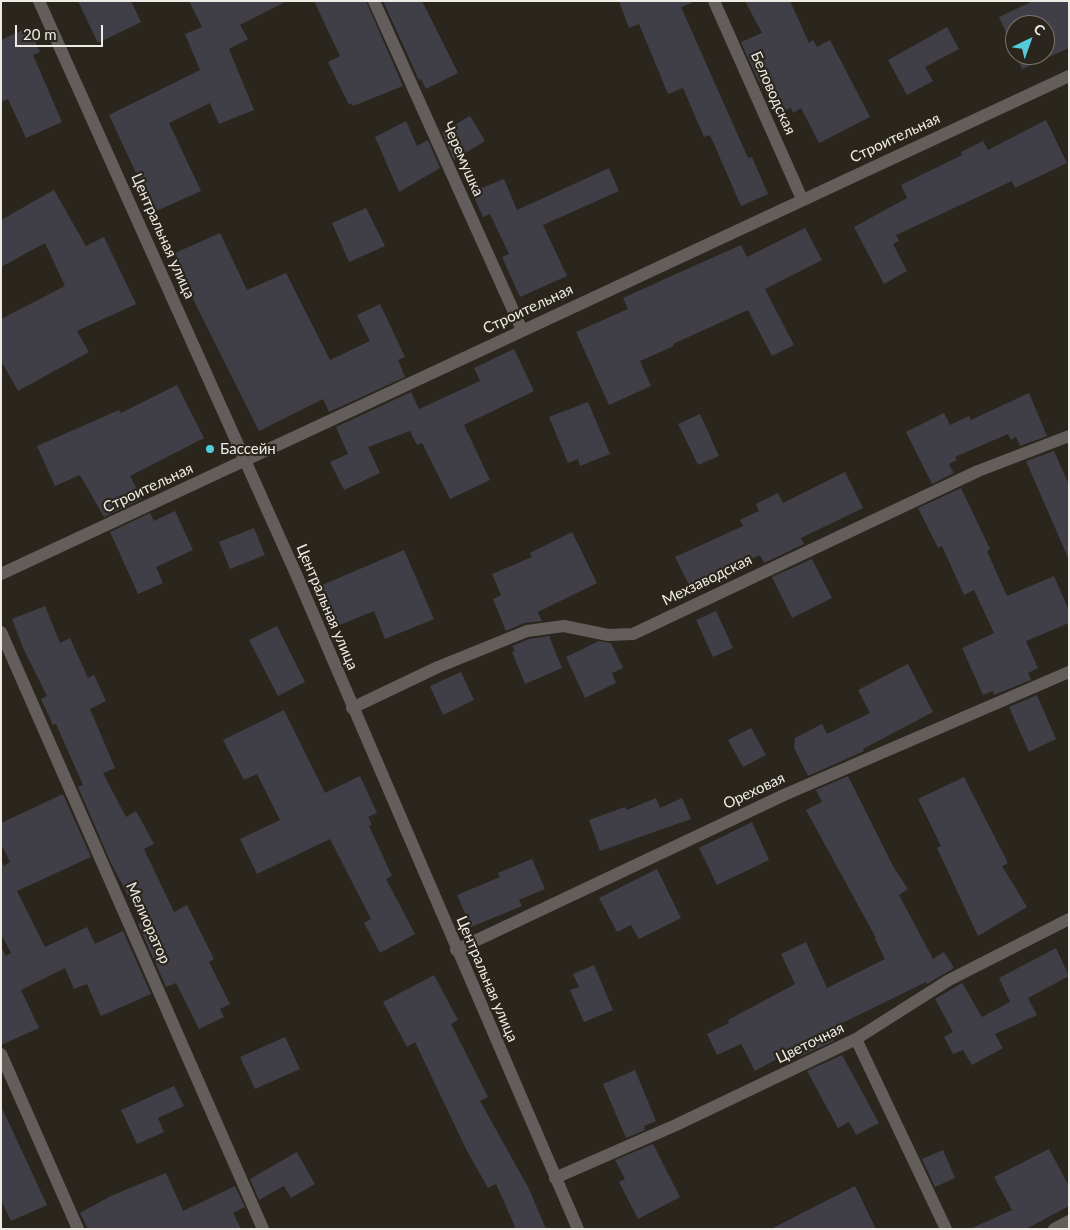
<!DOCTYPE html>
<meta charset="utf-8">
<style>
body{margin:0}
#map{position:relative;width:1070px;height:1230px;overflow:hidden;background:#2b261d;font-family:Lato,sans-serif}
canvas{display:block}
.frame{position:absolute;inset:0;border:2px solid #eeebe5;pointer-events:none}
.north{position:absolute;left:1005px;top:15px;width:50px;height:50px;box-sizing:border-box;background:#2b261d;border:1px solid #79756d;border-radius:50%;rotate:42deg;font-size:14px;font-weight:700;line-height:20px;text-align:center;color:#eeebe5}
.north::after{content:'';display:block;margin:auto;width:18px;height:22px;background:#53cbdb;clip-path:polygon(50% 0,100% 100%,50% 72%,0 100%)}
.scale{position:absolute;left:15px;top:25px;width:88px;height:22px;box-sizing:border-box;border:2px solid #eeebe5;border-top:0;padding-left:6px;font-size:15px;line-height:18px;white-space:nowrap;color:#eeebe5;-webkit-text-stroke:4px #2b261d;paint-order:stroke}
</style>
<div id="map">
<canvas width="1070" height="1230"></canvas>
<div class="frame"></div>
<div class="north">С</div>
<div class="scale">20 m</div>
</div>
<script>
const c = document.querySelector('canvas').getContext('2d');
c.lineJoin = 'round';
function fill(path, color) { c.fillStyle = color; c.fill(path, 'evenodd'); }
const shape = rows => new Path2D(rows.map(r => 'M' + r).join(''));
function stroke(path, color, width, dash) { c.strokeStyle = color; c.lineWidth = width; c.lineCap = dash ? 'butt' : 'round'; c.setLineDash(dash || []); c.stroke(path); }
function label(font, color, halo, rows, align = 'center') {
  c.font = font + ' Lato,sans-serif'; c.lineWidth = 4.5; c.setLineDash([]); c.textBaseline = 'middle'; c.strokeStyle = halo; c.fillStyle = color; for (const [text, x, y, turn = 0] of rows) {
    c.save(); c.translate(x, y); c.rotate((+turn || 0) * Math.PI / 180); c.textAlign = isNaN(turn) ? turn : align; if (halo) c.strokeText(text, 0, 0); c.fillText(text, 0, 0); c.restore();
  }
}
fill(shape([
 [78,1,131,1,141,22,98,43],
 [189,1,287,1,240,25,248,39,229,49,254,110,219,124,210,103,169,123,201,191,154,212,109,115,200,70,185,34,202,27],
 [314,1,366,1,403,86,353,106,352,103,349,105,328,62,340,56],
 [383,1,422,1,458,73,426,89,421,79,419,80],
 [619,1,692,1,692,3,681,7,748,158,752,157,768,194,741,206,710,135,704,137,683,88,668,94,639,24,629,28],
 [745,1,790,1,809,43,813,40,817,47,830,40,870,117,819,143,801,108,793,113,791,108,778,114,756,76,741,42,762,33],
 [1033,1,1069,1,1069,48,1022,69,1016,55,1045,55,1045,25,1015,25,1015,53,999,17],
 [29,27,40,52,33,55,62,122,26,138,8,99,1,102,1,40],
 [947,27,959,49,925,67,933,81,907,95,888,60],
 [470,116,485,141,454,160,442,132],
 [1046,120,1067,163,1015,188,1012,181,896,235,899,241,893,244,907,271,884,284,854,227,907,198,901,185,962,155,961,152,983,141,988,150],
 [406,121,417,146,428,140,440,168,399,192,375,137],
 [609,168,619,191,543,225,567,276,520,297,502,257,509,254,490,214,483,217,472,192,504,179,517,210],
 [54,190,86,246,104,237,136,304,77,331,89,352,18,391,1,361,1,319,65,286,45,243,1,267,1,220],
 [366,208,385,246,349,262,332,223],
 [805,228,822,260,765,289,794,345,772,356,748,310,673,344,674,346,640,361,651,386,609,405,576,332,628,309,623,298,687,269,741,245,747,257],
 [220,233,247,290,286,273,330,360,370,341,357,315,380,304,405,357,398,360,405,377,329,412,323,399,259,431,190,293,192,292,175,253],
 [514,349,534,391,464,425,490,480,450,499,422,443,417,445,410,431,368,447,380,473,344,490,330,462,348,454,336,427,411,392,419,409,480,381,474,368],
 [177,385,204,438,130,476,142,499,104,517,80,475,55,486,37,446,119,410,121,413],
 [1029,393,1047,436,1020,446,1016,437,1011,440,1008,434,955,457,957,460,949,464,954,473,932,484,906,432,944,413,950,425,969,416,971,420],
 [588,402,610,454,580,466,578,459,568,463,549,417],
 [700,414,719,456,698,465,678,424],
 [1054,451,1069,485,1069,560,1026,461],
 [845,472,863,508,801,538,804,544,764,563,760,555,690,587,675,557,743,526,740,520,759,511,756,504,778,493,783,503],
 [961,488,990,549,987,551,1007,596,1054,576,1069,611,1069,623,1026,641,1038,668,1028,673,1031,680,994,695,993,691,983,695,962,648,994,633,974,590,964,595,942,546,938,548,918,508],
 [175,511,193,550,156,567,163,583,138,594,110,532,150,513,154,521],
 [254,528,265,555,230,569,219,542],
 [572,532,597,583,538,612,542,621,524,623,506,631,493,599,501,595,492,574,532,557,530,553],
 [404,550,434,619,385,639,374,611,337,626,320,586],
 [812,559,832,598,792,618,772,577],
 [45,606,60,643,70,638,88,678,94,675,106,701,90,709,115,768,103,773,126,817,136,811,154,844,144,849,174,912,187,905,214,959,209,962,230,1004,220,1009,224,1017,199,1029,176,983,166,987,138,924,142,922,111,863,78,787,83,785,56,724,53,725,41,699,47,696,24,650,12,619],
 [716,611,733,648,713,657,696,620],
 [277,626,305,682,278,696,249,640],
 [549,636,562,668,525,684,512,652,515,651,512,646,529,639],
 [599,641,611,643,623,668,612,673,616,683,585,698,566,657],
 [908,664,933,712,863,749,864,751,808,776,794,748,795,738,822,724,827,734,870,713,858,690],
 [461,672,474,700,443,715,430,686],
 [1037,695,1056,739,1029,752,1009,707],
 [284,710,325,793,360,776,377,813,368,817,372,825,369,826,392,876,386,879,415,934,380,953,364,923,371,919,330,839,257,874,240,839,280,820,257,774,244,780,223,740],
 [751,728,766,755,743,767,728,740],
 [848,776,893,866,908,889,899,895,933,959,944,952,954,968,927,984,926,982,828,1030,834,1041,799,1057,795,1049,755,1071,741,1044,717,1055,707,1034,729,1023,728,1020,795,984,781,954,806,942,827,988,885,959,875,939,876,938,806,810,822,802,816,790],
 [964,777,1008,863,1002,866,1027,907,978,936,937,848,941,846,918,799],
 [63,794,91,857,17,891,45,947,87,927,95,944,123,931,151,994,101,1016,87,984,74,989,65,968,21,990,39,1028,1,1045,1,946,6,956,11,953,1,934,1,861,4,866,10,862,1,844,1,823],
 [656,798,660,808,682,798,691,819,600,851,589,820,625,807,627,810],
 [752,822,769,860,717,885,699,848],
 [532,859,545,889,519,900,522,906,471,927,457,895,500,877,498,873],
 [657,869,681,918,639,939,631,925,617,932,599,898],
 [1056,948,1069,976,1028,998,1037,1015,995,1034,1003,1048,972,1065,963,1050,953,1054,944,1037,953,1032,935,999,962,983,982,1017,1010,1002,999,978],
 [594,965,613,1010,584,1022,570,990,579,987,573,974],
 [434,975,458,1020,451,1024,488,1097,480,1101,528,1187,546,1229,516,1229,496,1184,488,1188,467,1151,415,1042,407,1047,383,1002],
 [285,1037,300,1069,255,1089,240,1057],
 [842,1055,879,1123,856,1135,849,1122,838,1128,807,1071],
 [635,1070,656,1121,644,1126,645,1130,626,1138,603,1084],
 [174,1086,184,1106,158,1118,164,1132,137,1144,121,1110],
 [1,1106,47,1205,11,1221,1,1200],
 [653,1144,680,1197,638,1219,619,1182,625,1179,615,1160],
 [1049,1149,1069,1186,1069,1206,1026,1229,970,1229,1012,1210,994,1177],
 [943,1150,955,1178,935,1187,922,1159],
 [297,1152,315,1184,291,1198,284,1186,259,1200,250,1179],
 [166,1173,183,1211,235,1186,245,1207,233,1213,241,1229,88,1229,80,1213,111,1196],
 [855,1186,876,1229,771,1229]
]), '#403e47');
stroke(shape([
 [39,1,296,574,578,1229],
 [374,1,522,330],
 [714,1,802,199],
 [1,574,1069,76],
 [1,632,263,1229],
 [352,708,438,667,527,631,564,626,608,635,633,634,978,471,1069,436],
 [456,950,784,795,1069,672],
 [856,1039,946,1229],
 [1,1054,78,1229],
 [555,1178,676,1125,856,1039,949,980,1069,919],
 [1054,1229,1069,1221]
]), '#635e5c', 12);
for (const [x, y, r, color] of [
 [210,449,5,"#53cbdb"]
]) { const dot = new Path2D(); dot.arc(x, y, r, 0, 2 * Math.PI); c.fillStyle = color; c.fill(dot); stroke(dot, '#2b261d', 2); }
label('15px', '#eeebe5', '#2b261d', [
 ["Беловодская",773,93,66],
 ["Строительная",895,138,-25],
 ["Черемушка",463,159,66],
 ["Центральная улица",163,236,66],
 ["Строительная",528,309,-25],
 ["Строительная",148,488,-25],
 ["Мехзаводская",707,580,-26],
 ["Центральная улица",327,607,67],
 ["Ореховая",754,791,-25],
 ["Мелиоратор",148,923,66],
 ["Центральная улица",487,979,67],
 ["Цветочная",810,1043,-26]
]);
label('15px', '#eeebe5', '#2b261d', [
 ["Бассейн",220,449]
], 'left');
</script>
